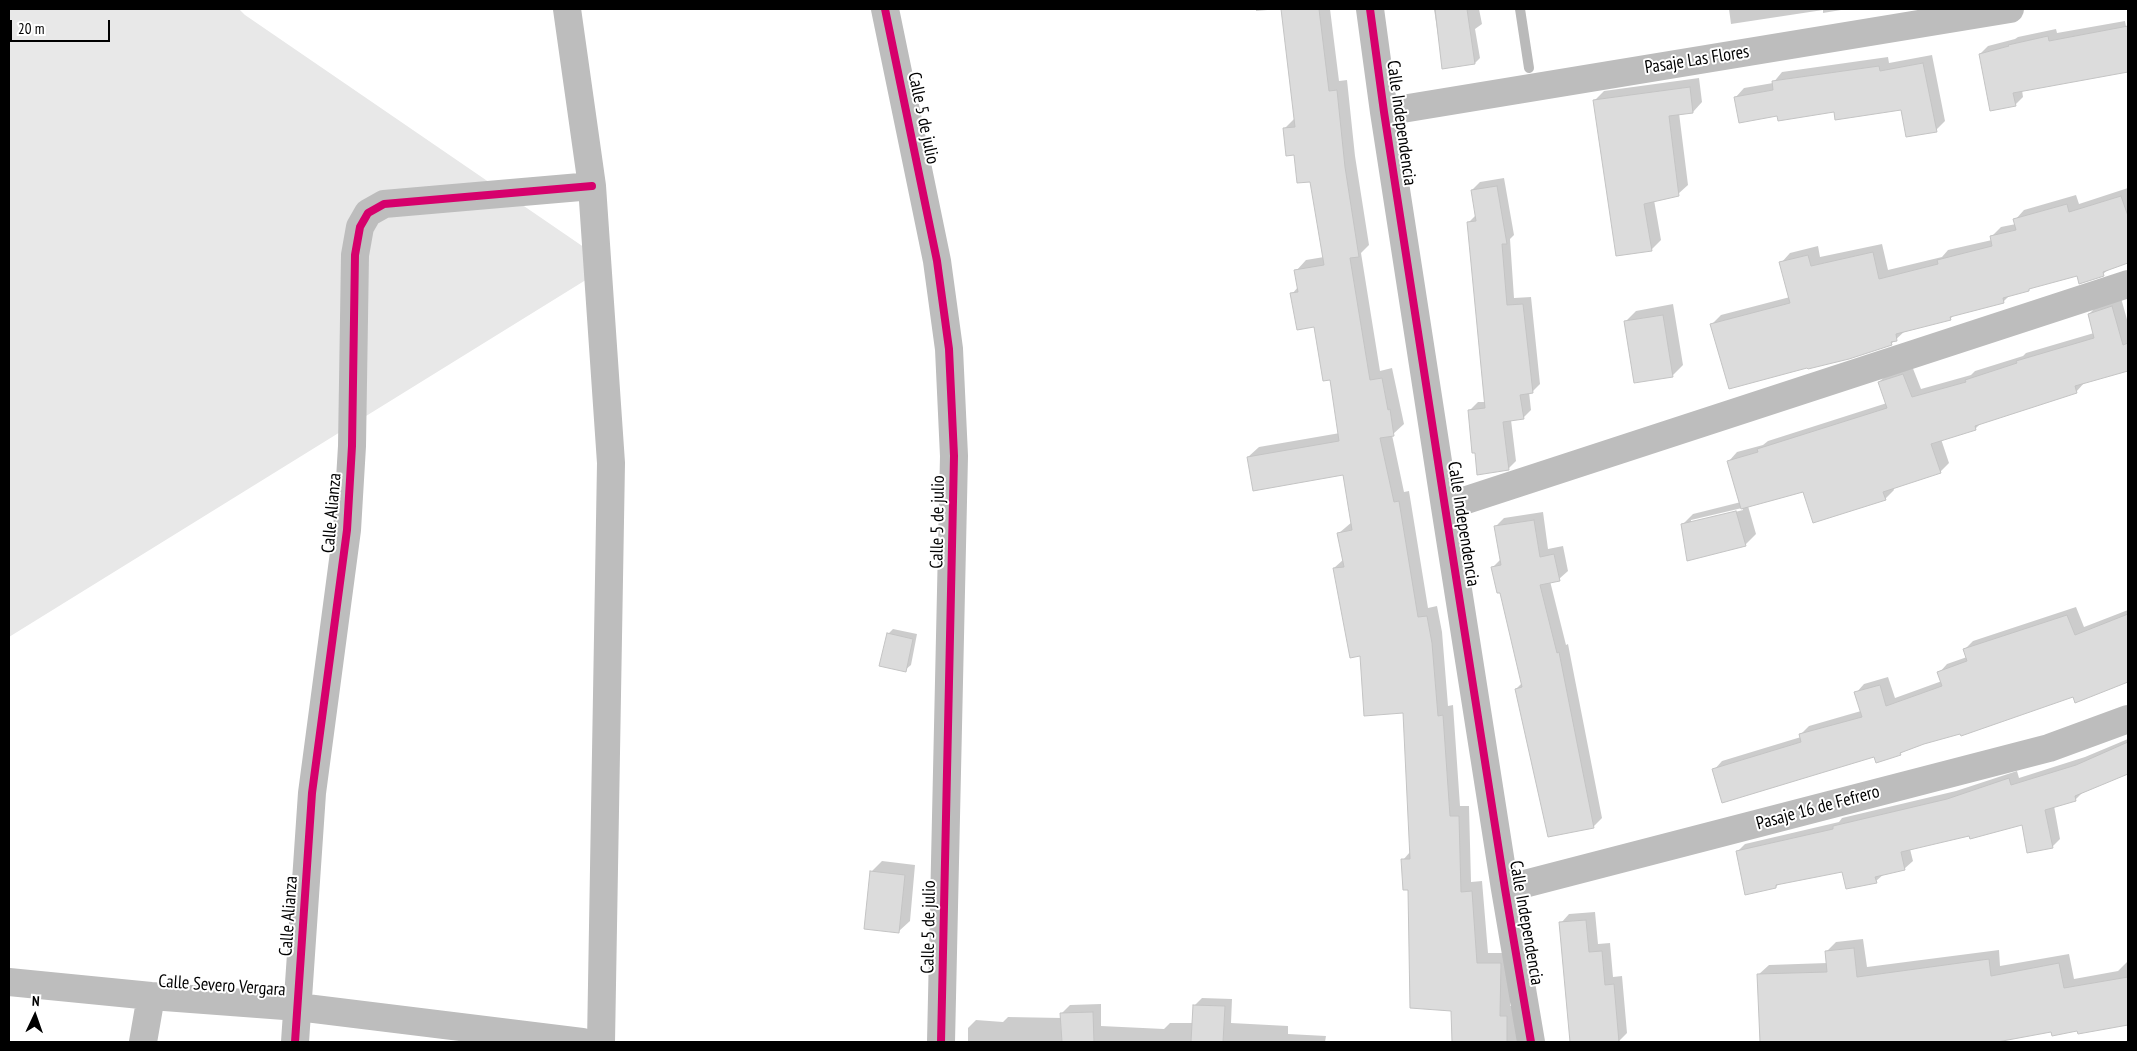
<!DOCTYPE html>
<style>
body{margin:0}
#map{position:relative;width:2137px;height:1051px;overflow:hidden;background:#fff;font-family:"PT Sans Narrow",sans-serif}
canvas{display:block}
.frame{position:absolute;inset:0;border:10px solid #000;pointer-events:none}
.north{position:absolute;left:10px;top:991px;width:50px;height:50px;-webkit-text-stroke:4px #fff;paint-order:stroke;rotate:3deg;font-size:14px;font-weight:700;line-height:20px;text-align:center;color:#000}
.north::after{content:'';display:block;margin:auto;width:18px;height:22px;background:#000;clip-path:polygon(50% 0,100% 100%,50% 72%,0 100%)}
.scale{position:absolute;left:10px;top:20px;width:100px;height:22px;box-sizing:border-box;border:2px solid #000;border-top:0;padding-left:6px;font-size:15px;line-height:18px;white-space:nowrap;color:#000;-webkit-text-stroke:4px #fff;paint-order:stroke}
</style>
<div id="map">
<canvas width="2137" height="1051"></canvas>
<div class="frame"></div>
<div class="north">N</div>
<div class="scale">20 m</div>
</div>
<script>
const c = document.querySelector('canvas').getContext('2d');
c.lineJoin = 'round';
function fill(path, color) { c.fillStyle = color; c.fill(path, 'evenodd'); }
const shape = rows => new Path2D(rows.map(r => 'M' + r).join(''));
function stroke(path, color, width, dash) { c.strokeStyle = color; c.lineWidth = width; c.lineCap = dash ? 'butt' : 'round'; c.setLineDash(dash || []); c.stroke(path); }
function label(font, color, halo, rows, align = 'center') {
  c.font = font + ' "PT Sans Narrow",sans-serif'; c.lineWidth = 4; c.setLineDash([]); c.textBaseline = 'middle'; c.strokeStyle = halo; c.fillStyle = color; for (const [text, x, y, turn = 0] of rows) {
    c.save(); c.translate(x, y); c.rotate((+turn || 0) * Math.PI / 180); c.textAlign = isNaN(turn) ? turn : align; if (halo) c.strokeText(text, 0, 0); c.fillText(text, 0, 0); c.restore();
  }
}
fill(shape([
 [9,9,239,9,245,15,610,265,9,637]
]), '#e8e8e8');
fill(shape([
 [1256,9,1279,9,1256,11],
 [1282,9,1330,9,1339,81,1347,80,1355,156,1369,245,1361,253,1380,371,1392,368,1404,424,1392,435,1404,492,1409,491,1428,608,1437,606,1442,632,1448,706,1453,705,1460,806,1469,806,1471,882,1482,881,1488,953,1511,953,1510,1006,1517,1006,1518,1042,1453,1042,1452,1010,1409,889,1403,860,1410,852,1405,712,1361,654,1334,568,1344,559,1339,533,1352,522,1344,474,1248,457,1259,447,1340,433,1331,379,1315,325,1292,294,1298,287,1296,271,1306,260,1324,257,1311,181,1295,154,1284,129,1295,118],
 [1434,9,1479,9,1482,24,1475,29,1480,58,1475,63,1443,68],
 [1729,9,1847,9,1823,13,1823,10,1731,24],
 [2125,21,2128,37,2128,52,2123,57,2022,90,2023,97,2015,105,1980,54,1988,46,2015,39,2018,37,2056,29,2057,33],
 [1932,55,1945,121,1936,130,1902,108,1778,114,1735,98,1744,88,1773,83,1782,72,1888,57,1889,63],
 [1699,78,1702,102,1693,112,1679,113,1688,185,1678,194,1654,200,1661,240,1651,250,1594,101,1604,91],
 [1504,178,1514,235,1510,239,1514,298,1531,297,1540,384,1532,392,1529,392,1531,410,1523,418,1511,420,1516,461,1508,469,1470,410,1478,402,1485,402,1469,222,1476,215,1472,190,1480,182],
 [2128,188,2128,262,2109,269,2103,274,2078,274,2031,288,2028,290,2011,294,2003,302,1955,314,1950,319,1906,330,1892,343,1848,358,1711,325,1721,315,1790,297,1781,263,1790,253,1818,246,1820,257,1882,244,1888,270,1942,257,1948,250,1992,240,1991,237,2001,227,2016,224,2015,220,2024,210,2076,195,2079,204],
 [2121,298,2128,323,2128,370,2085,382,2076,392,1982,422,1975,429,1941,439,1949,463,1940,472,1893,487,1894,490,1885,499,1803,490,1748,506,1756,534,1745,545,1688,559,1682,525,1693,514,1741,502,1729,461,1737,452,1763,445,1768,441,1887,403,1879,382,1888,374,1912,366,1921,389,1971,375,1975,371,2023,356,2026,353,2094,333,2089,314,2098,305],
 [1742,508,1743,510,1691,523,1691,520],
 [1673,304,1683,365,1673,375,1625,322,1636,311],
 [1543,512,1548,549,1563,546,1568,571,1559,579,1550,581,1566,645,1568,644,1602,818,1593,827,1516,689,1522,683,1501,591,1493,567,1501,559,1495,527,1504,518],
 [2076,607,2084,627,2128,610,2128,680,2075,700,2074,695,1905,750,1900,754,1714,770,1722,761,1801,737,1801,734,1809,726,1861,711,1856,693,1864,684,1888,677,1895,698,1942,681,1939,673,1947,664,1967,657,1964,650,1973,641],
 [893,629,917,634,911,665,905,670,888,634],
 [2128,739,2128,772,2084,791,2076,799,2054,806,2060,839,2052,847,2023,823,1910,849,1913,861,1904,869,1884,874,1876,881,1843,870,1779,883,1776,887,1737,852,1745,844,1839,822,1842,818,1956,791,2017,771,2019,778,2085,757],
 [882,861,915,865,910,921,899,931,871,872],
 [1595,912,1598,944,1610,943,1613,977,1622,976,1627,1033,1618,1042,1572,1042,1561,923,1569,914],
 [1863,939,1867,967,1999,950,2000,966,2069,954,2074,979,2118,971,2128,961,2128,1023,2079,1032,2078,1029,2052,1031,2013,1038,1967,1042,1949,1042,1949,1040,1932,1042,1762,1042,1758,975,1769,965,1827,963,1826,952,1836,942],
 [1202,998,1232,999,1231,1023,1288,1026,1288,1034,1326,1036,1325,1042,968,1042,968,1028,976,1020,1003,1022,1008,1017,1062,1018,1062,1013,1070,1005,1101,1004,1101,1026,1164,1029,1170,1023,1193,1023,1194,1006]
]), '#0003');
stroke(shape([
 [1520,9,1529,68]
]), '#bababa', 10);
const building = shape([
 [1281,9,1319,9,1329,91,1337,90,1345,167,1359,257,1350,258,1370,380,1382,378,1388,410,1390,409,1394,436,1380,438,1394,502,1399,501,1418,617,1427,616,1432,643,1438,716,1443,715,1450,816,1459,816,1461,892,1472,891,1477,963,1501,963,1500,1016,1507,1016,1507,1042,1452,1042,1451,1011,1410,1008,1408,890,1403,890,1401,859,1410,859,1403,713,1364,716,1360,656,1350,658,1333,568,1344,567,1337,533,1352,530,1343,475,1253,491,1247,457,1339,441,1330,380,1323,381,1314,327,1297,330,1290,293,1298,292,1294,270,1324,265,1310,182,1297,183,1294,155,1286,156,1283,128,1295,127,1281,9],
 [1435,9,1467,9,1475,64,1442,69,1435,9],
 [2128,26,2128,72,2013,93,2016,106,1990,111,1979,54,2009,46,2008,45,2048,36,2049,41,2128,26],
 [1923,63,1937,132,1906,137,1901,110,1835,120,1834,112,1778,121,1777,116,1739,123,1734,97,1773,90,1772,81,1879,66,1880,71,1923,63],
 [1690,87,1693,113,1669,116,1679,196,1644,204,1652,251,1616,256,1593,100,1690,87],
 [1497,186,1507,244,1502,244,1507,305,1523,304,1533,393,1520,395,1524,419,1503,422,1509,470,1477,475,1475,453,1472,453,1468,410,1485,408,1467,222,1476,221,1471,190,1497,186],
 [2121,196,2128,216,2128,263,2103,272,2104,276,2079,284,2077,276,2029,289,2029,291,2003,298,2004,303,1950,317,1951,320,1896,334,1897,341,1891,342,1892,345,1849,359,1808,369,1807,368,1729,389,1710,324,1790,303,1779,262,1808,255,1811,266,1873,252,1879,279,1938,264,1937,260,1992,246,1990,236,2016,230,2013,219,2067,204,2069,212,2121,196],
 [2112,306,2123,345,2128,343,2128,371,2075,386,2077,393,1975,426,1976,430,1931,444,1941,473,1883,492,1886,500,1813,523,1803,492,1741,509,1727,461,1758,452,1757,449,1887,408,1878,382,1903,374,1912,397,1966,382,1965,380,2017,363,2016,361,2094,338,2088,314,2112,306],
 [1663,315,1673,377,1634,383,1624,321,1663,315],
 [1736,511,1746,546,1687,561,1681,524,1736,511],
 [1534,520,1540,557,1554,554,1560,581,1540,585,1557,653,1559,652,1594,828,1548,837,1515,689,1522,687,1500,593,1497,593,1491,567,1501,565,1494,526,1534,520],
 [2128,614,2128,682,2075,703,2073,697,1961,736,1960,734,1924,744,1900,753,1901,755,1876,763,1874,757,1722,803,1712,769,1801,742,1799,734,1862,717,1854,692,1880,685,1886,706,1942,686,1937,672,1967,661,1963,649,2067,615,2075,635,2128,614],
 [887,633,913,639,906,672,879,666,887,633],
 [2128,742,2128,774,2075,796,2076,801,2045,810,2053,848,2027,853,2022,825,1970,839,1969,836,1901,852,1905,870,1875,877,1877,883,1846,889,1842,872,1776,885,1776,888,1745,895,1736,851,1833,829,1833,826,1947,799,2009,778,2011,785,2076,765,2128,742],
 [870,871,905,875,899,933,864,929,870,871],
 [1586,920,1589,952,1602,951,1605,985,1614,984,1619,1042,1570,1042,1559,922,1586,920],
 [1854,948,1857,977,1989,959,1991,976,2059,963,2064,988,2128,977,2128,1025,2078,1034,2077,1031,2052,1036,2051,1032,1997,1042,1760,1042,1757,974,1827,972,1825,951,1854,948],
 [1193,1005,1225,1006,1223,1042,1191,1042,1193,1005],
 [1093,1012,1094,1042,1062,1042,1060,1013,1093,1012]
]);
fill(building, '#dcdcdc');
stroke(building, '#c4c4c4', 1);
stroke(shape([
 [567,9,592,186,611,463,601,1042],
 [885,9,937,261,949,349,954,456,941,1042],
 [1370,9,1384,112,1445,507,1505,889,1531,1042],
 [1384,112,2010,9],
 [1445,507,2128,284],
 [1505,889,2049,748,2128,719],
 [9,982,151,996,298,1007,582,1042],
 [143,1042,151,996],
 [295,1042,312,793,347,530,352,446,355,255,360,227,368,213,384,204,592,186]
]), '#bdbdbd', 28);
stroke(shape([
 [885,9,937,261,949,349,954,456,941,1042],
 [1370,9,1384,112,1445,507,1505,889,1531,1042],
 [295,1042,312,793,347,530,352,446,355,255,360,227,368,213,384,204,592,186]
]), '#d6006c', 8);
label('18px', '#000', '#fff', [
 ["Pasaje Las Flores",1697,60,-9],
 ["Calle 5 de julio",923,118,78],
 ["Calle Independencia",1401,123,82],
 ["Calle Alianza",332,513,-85],
 ["Calle 5 de julio",938,522,-89],
 ["Calle Independencia",1463,524,81],
 ["Pasaje 16 de Fefrero",1818,808,-15],
 ["Calle Alianza",289,916,-86],
 ["Calle Independencia",1526,923,80],
 ["Calle 5 de julio",929,927,-89],
 ["Calle Severo Vergara",222,986,4]
]);
</script>
